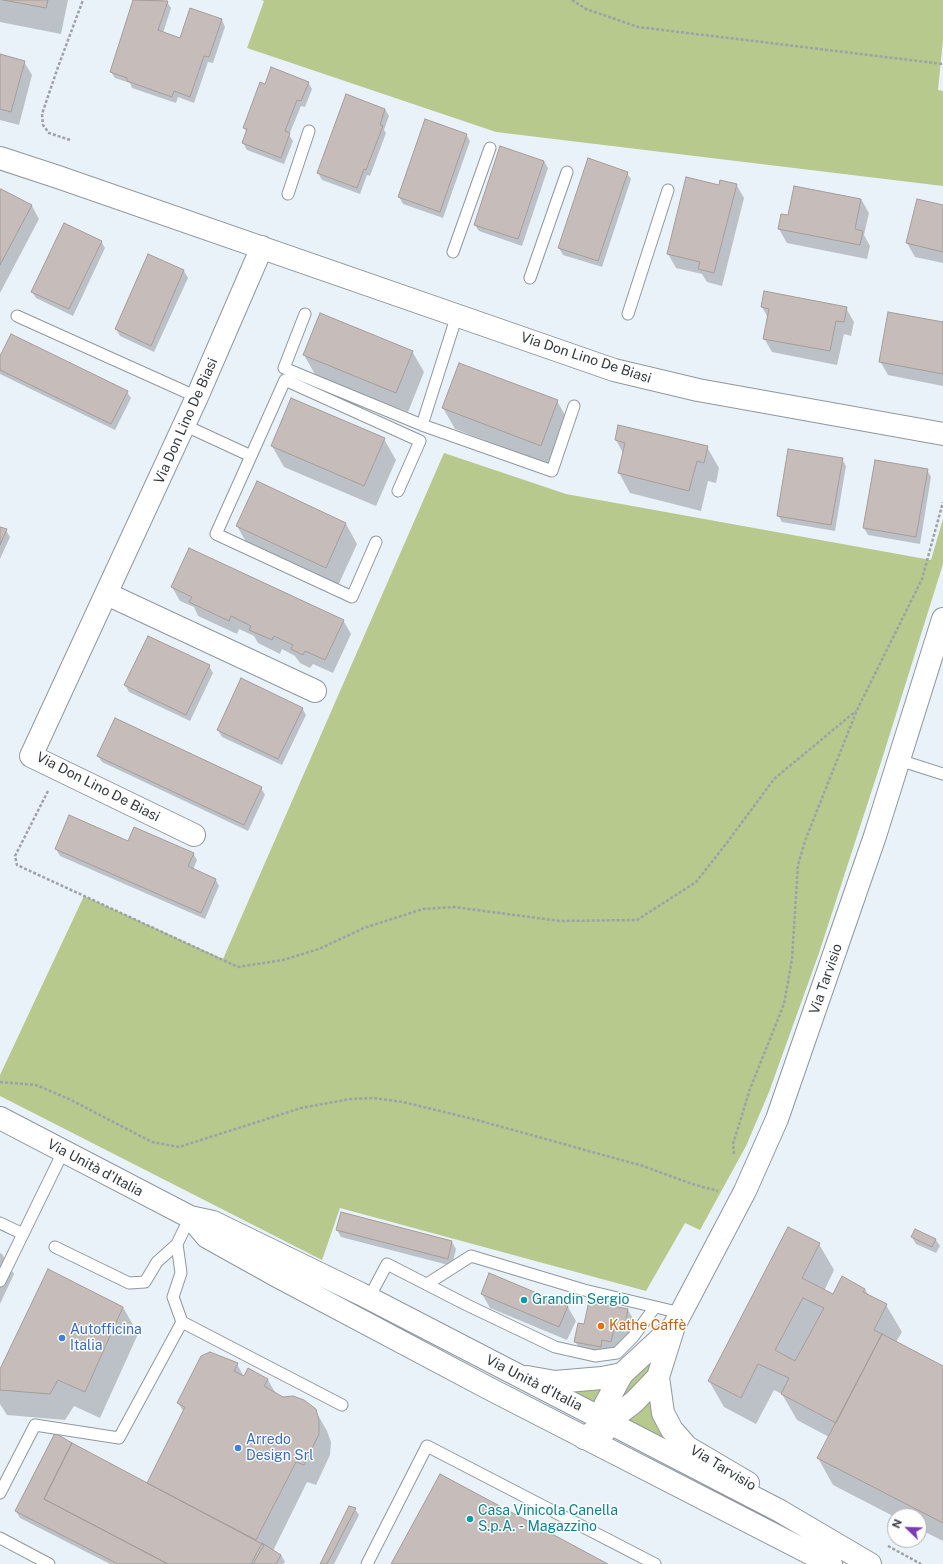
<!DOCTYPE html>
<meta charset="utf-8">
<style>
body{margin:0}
#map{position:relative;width:943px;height:1564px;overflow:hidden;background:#eaf2f9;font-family:"Public Sans",sans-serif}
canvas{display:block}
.north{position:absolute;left:887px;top:1508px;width:40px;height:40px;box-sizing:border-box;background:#fefefe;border:1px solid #aeb0b1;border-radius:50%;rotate:293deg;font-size:11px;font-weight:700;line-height:16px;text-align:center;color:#373a3d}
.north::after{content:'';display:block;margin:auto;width:14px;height:18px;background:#793db3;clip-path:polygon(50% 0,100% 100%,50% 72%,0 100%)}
</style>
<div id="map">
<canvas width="943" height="1564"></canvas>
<div class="north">N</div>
</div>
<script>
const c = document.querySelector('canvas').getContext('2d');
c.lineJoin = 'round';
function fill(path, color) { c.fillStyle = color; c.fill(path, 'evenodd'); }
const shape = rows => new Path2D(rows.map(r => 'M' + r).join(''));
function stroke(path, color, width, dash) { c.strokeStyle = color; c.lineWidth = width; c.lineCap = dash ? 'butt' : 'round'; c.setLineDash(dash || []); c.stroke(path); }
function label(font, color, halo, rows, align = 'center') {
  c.font = font + ' "Public Sans",sans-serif'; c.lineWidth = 3; c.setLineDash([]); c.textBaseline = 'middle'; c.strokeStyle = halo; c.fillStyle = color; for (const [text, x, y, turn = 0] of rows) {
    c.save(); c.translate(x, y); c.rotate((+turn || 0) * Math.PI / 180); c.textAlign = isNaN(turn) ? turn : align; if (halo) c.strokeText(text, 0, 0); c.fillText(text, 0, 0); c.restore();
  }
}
fill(shape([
 [261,0,943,0,943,40,938,90,943,91,943,186,496,132,247,48,264,1],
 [444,453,566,494,931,560,943,519,943,564,883,756,819,953,769,1092,746,1146,700,1230,685,1223,646,1291,340,1208,322,1260,0,1096,0,1075,84,896,223,959],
 [662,1347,646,1376,623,1402,616,1396],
 [608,1383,597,1408,562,1391],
 [651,1394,678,1450,622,1421]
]), '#b7c98d');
fill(shape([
 [0,0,68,0,61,34,0,22],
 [134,0,163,0,167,2,171,8,163,33,181,39,222,20,225,27,213,63,208,62,194,103,178,97,176,103,132,88,130,83,115,78,111,72],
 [0,55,24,62,32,75,19,125,0,120],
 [308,82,312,89,305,107,301,106,289,135,293,141,284,164,247,150,243,143,247,133,244,128,265,85],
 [385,109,389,116,384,130,386,133,370,176,367,175,360,194,322,180,318,173],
 [425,120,466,134,470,141,443,218,403,204,399,197],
 [544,161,548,168,522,246,479,231,475,225],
 [627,173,631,179,602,267,563,255,559,248],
 [736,184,744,198,722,286,707,282,702,274,676,268,668,254,720,186],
 [0,193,32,206,39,219,0,293],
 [861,199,869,213,864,235,870,246,867,259,787,243,779,229,789,217],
 [943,206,943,263,915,257,907,243],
 [101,241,105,248,73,316,36,298,32,292],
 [149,255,184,271,188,278,154,352,120,336,116,329],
 [762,307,846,308,854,322,851,336,844,334,837,365,772,352,764,338,768,318],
 [943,323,943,386,888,375,880,361],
 [412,351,424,372,408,412,316,376,304,355],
 [0,358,127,392,131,398,115,430,0,374],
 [459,364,557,401,569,422,553,466,455,429,443,408],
 [384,439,396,460,376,506,284,467,272,446],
 [616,440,707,447,719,468,716,483,708,481,701,511,630,493,619,473,623,453],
 [842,459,846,466,835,531,782,522,778,515],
 [875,461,927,470,931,477,920,544,868,535,864,528],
 [346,524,357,544,337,588,249,547,237,526],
 [0,528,6,530,10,537,0,559],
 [172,587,343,620,351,634,333,673,313,664,310,668,300,663,295,656,282,649,280,654,258,643,254,636,239,629,237,634,198,616,194,607,180,601],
 [209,666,213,673,190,721,129,692,125,685],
 [302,708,306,715,282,765,222,737,218,730],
 [98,756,261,788,265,795,248,831,102,762],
 [128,842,193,853,197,860,193,870,216,880,219,886,205,919,60,856,56,849],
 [342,1214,452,1242,456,1249,452,1266,341,1237,337,1230],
 [915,1230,936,1240,940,1246,936,1253,916,1244,912,1237],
 [819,1244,834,1270,824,1291,833,1296,865,1289,869,1296,886,1305,902,1332,896,1342,943,1367,943,1541,919,1529,919,1516,895,1517,833,1485,818,1458,829,1437,797,1420,782,1394,774,1390,756,1424,724,1407,709,1381],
 [0,1253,2,1254,14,1274,0,1304],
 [482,1294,568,1307,576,1321,567,1340,490,1308],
 [123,1307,138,1334,100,1418,74,1406,65,1420,7,1415,0,1404,0,1371],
 [628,1310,636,1324,631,1344,610,1353,608,1361,583,1355,575,1341,585,1325],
 [237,1364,244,1377,248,1369,268,1380,276,1394,315,1410,327,1431,331,1442,330,1455,316,1485,307,1482,273,1551,281,1555,285,1562,283,1564,110,1564,20,1518,16,1511,147,1484,184,1412,178,1403],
 [355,1509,359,1515,334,1564,321,1564]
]), '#0003');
const building = shape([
 [3,0,48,0,46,8,3,0],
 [133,0,168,1,158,30,180,38,190,8,222,19,209,57,204,56,190,97,174,91,172,97,127,81,127,78,110,72,133,0],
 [0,54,25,61,11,112,0,109,0,54],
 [271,67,309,82,301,101,297,100,285,131,290,133,281,158,242,143,247,129,243,128,260,82,265,84,271,67],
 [346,94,385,109,380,125,383,126,366,170,364,169,357,188,317,173,346,94],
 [425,119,467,134,440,212,398,197,425,119],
 [500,146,544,161,518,239,474,225,500,146],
 [588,158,628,172,598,261,558,248,588,158],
 [686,177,719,185,720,180,737,184,714,273,698,269,700,262,667,254,686,177],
 [794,186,861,199,855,229,863,231,860,245,778,229,781,214,788,215,794,186],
 [1,189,32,205,0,265,0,191,1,189],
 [917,199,943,205,943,252,906,243,917,199],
 [64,223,102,241,69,309,31,292,64,223],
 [148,254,184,270,151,346,115,329,148,254],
 [764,291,847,307,844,322,836,321,830,351,763,339,769,309,761,307,764,291],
 [888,312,943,322,943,374,879,362,888,312],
 [320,313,413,351,396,393,303,355,320,313],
 [11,334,128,391,111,424,0,370,0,356,11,334],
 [459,363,558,400,541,446,442,408,459,363],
 [291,398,385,438,364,486,271,446,291,398],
 [618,425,708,446,704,463,697,461,689,491,618,473,625,443,615,440,618,425],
 [788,449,843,458,831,525,777,516,788,449],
 [875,460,928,469,916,537,863,528,875,460],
 [257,481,346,523,326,568,236,526,257,481],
 [0,527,7,529,0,545,0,527],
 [189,548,344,620,325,660,305,651,303,655,291,649,293,645,274,636,272,640,249,630,251,626,231,616,229,621,189,602,192,597,171,587,189,548],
 [148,636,210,665,186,715,124,685,148,636],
 [241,678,303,708,278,759,217,730,241,678],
 [115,718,262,787,244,825,97,756,115,718],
 [69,815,128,841,134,827,194,853,188,866,216,879,201,913,55,849,69,815],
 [341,1212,452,1241,448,1259,336,1230,341,1212],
 [788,1227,820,1243,802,1278,833,1294,842,1276,865,1289,863,1292,887,1304,874,1330,882,1334,836,1423,781,1394,789,1378,758,1364,741,1398,708,1381,788,1227],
 [803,1298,824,1308,795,1361,775,1350,803,1298],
 [915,1229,936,1239,932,1247,911,1237,915,1229],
 [48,1269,123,1307,85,1392,58,1380,50,1394,0,1390,0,1369,48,1269],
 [489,1273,568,1306,559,1327,481,1294,489,1273],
 [589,1301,628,1309,624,1331,614,1329,611,1342,602,1340,601,1347,574,1342,578,1323,584,1324,589,1301],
 [882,1334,943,1366,943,1523,817,1458,882,1334],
 [210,1352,238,1363,234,1371,244,1376,248,1368,268,1379,264,1386,283,1397,293,1396,304,1400,316,1409,319,1421,319,1434,304,1465,296,1462,256,1540,147,1483,185,1407,177,1403,201,1356,210,1352],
 [55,1433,72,1443,44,1499,168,1564,118,1564,15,1511,55,1433],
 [72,1443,264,1545,253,1564,168,1564,44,1499,72,1443],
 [440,1474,608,1564,391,1564,440,1474],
 [349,1506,356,1508,327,1564,320,1564,349,1506],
 [262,1543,281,1555,276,1564,251,1564,262,1543]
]);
fill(building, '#c6bcb9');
stroke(building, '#a59c99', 1);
const lane = shape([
 [288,194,309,131],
 [453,252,490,148],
 [530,278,567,172],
 [305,314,284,368,422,425],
 [628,314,668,190],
 [457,315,422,425,552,471,574,406],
 [17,316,197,397],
 [184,425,251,456,285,380,420,441,398,491],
 [251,456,216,534,352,597,376,542],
 [899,760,943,774],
 [0,1223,23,1234,63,1152],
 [55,1247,129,1283,145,1282,157,1262,177,1244,190,1217],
 [0,1281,23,1234],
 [427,1284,471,1256,584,1290,681,1313],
 [369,1298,387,1264,467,1305,555,1347,595,1356,617,1353,633,1337,655,1307],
 [182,1322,342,1405],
 [0,1493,35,1425,119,1438,182,1322,173,1297,181,1273,177,1244],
 [0,1538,49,1564],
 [367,1564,427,1446,655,1564]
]);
const street = shape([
 [0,158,58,177,614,370,698,390,943,434],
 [107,594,315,691],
 [194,835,31,756,197,397,262,247],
 [527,1377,555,1382,602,1378,622,1374,672,1328],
 [604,1432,605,1405,622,1374],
 [584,1438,609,1421,634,1402,658,1377],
 [748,1483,687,1447,672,1430,663,1413,658,1377,674,1326,745,1191,777,1119,875,836,943,619]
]);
const secondary = shape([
 [0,1118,190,1217,213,1222,361,1294,780,1511,870,1564],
 [190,1217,207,1237,277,1276,490,1389,831,1564]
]);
stroke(lane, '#90989e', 13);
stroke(street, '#90989e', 24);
stroke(secondary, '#90989e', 24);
stroke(shape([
 [572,0,586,9,638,27,943,64],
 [70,140,49,133,43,125,42,114,58,67,83,0],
 [48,791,15,856,17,865,238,967,283,960,319,949,364,928,423,909,454,907,560,921,637,920,696,882,726,844,774,779,856,711],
 [0,1082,36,1085,69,1099,152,1142,179,1147,301,1108,350,1099,374,1098,403,1102,477,1120,643,1166,692,1184,718,1191],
 [734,1154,733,1144,750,1089,784,1004,792,959,798,865,805,841,857,710,922,579,943,502],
 [888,1546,921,1564]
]), '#9ca2a7', 2.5, [3, 2]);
stroke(lane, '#fff', 11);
stroke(street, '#fff', 22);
stroke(secondary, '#fff', 22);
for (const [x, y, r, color] of [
 [524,1300,4,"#0f9aa8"],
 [601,1326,4,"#e8710a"],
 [62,1338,4,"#3f7fe0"],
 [238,1448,4,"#3f7fe0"],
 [470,1519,4,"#0f9aa8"]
]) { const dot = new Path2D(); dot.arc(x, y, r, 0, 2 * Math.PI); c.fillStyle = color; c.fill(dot); stroke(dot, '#fefefe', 1.5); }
label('14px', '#373a3d', '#fefefe', [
 ["Via Don Lino De Biasi",586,358,18],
 ["Via Don Lino De Biasi",186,421,-66],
 ["Via Don Lino De Biasi",98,787,27],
 ["Via Tarvisio",826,979,-71],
 ["Via Unità d'Italia",95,1168,28],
 ["Via Unità d'Italia",534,1383,27],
 ["Via Tarvisio",723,1468,31]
]);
label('14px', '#0d838f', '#fefefe', [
 ["Grandin Sergio",532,1300],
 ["Casa Vinicola Canella",478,1511],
 ["S.p.A. - Magazzino",478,1527]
], 'left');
label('14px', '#c56008', '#fefefe', [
 ["Kathe Caffè",609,1326]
], 'left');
label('14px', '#366cbe', '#fefefe', [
 ["Autofficina",70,1330],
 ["Italia",70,1346],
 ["Arredo",246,1440],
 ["Design Srl",246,1456]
], 'left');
</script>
